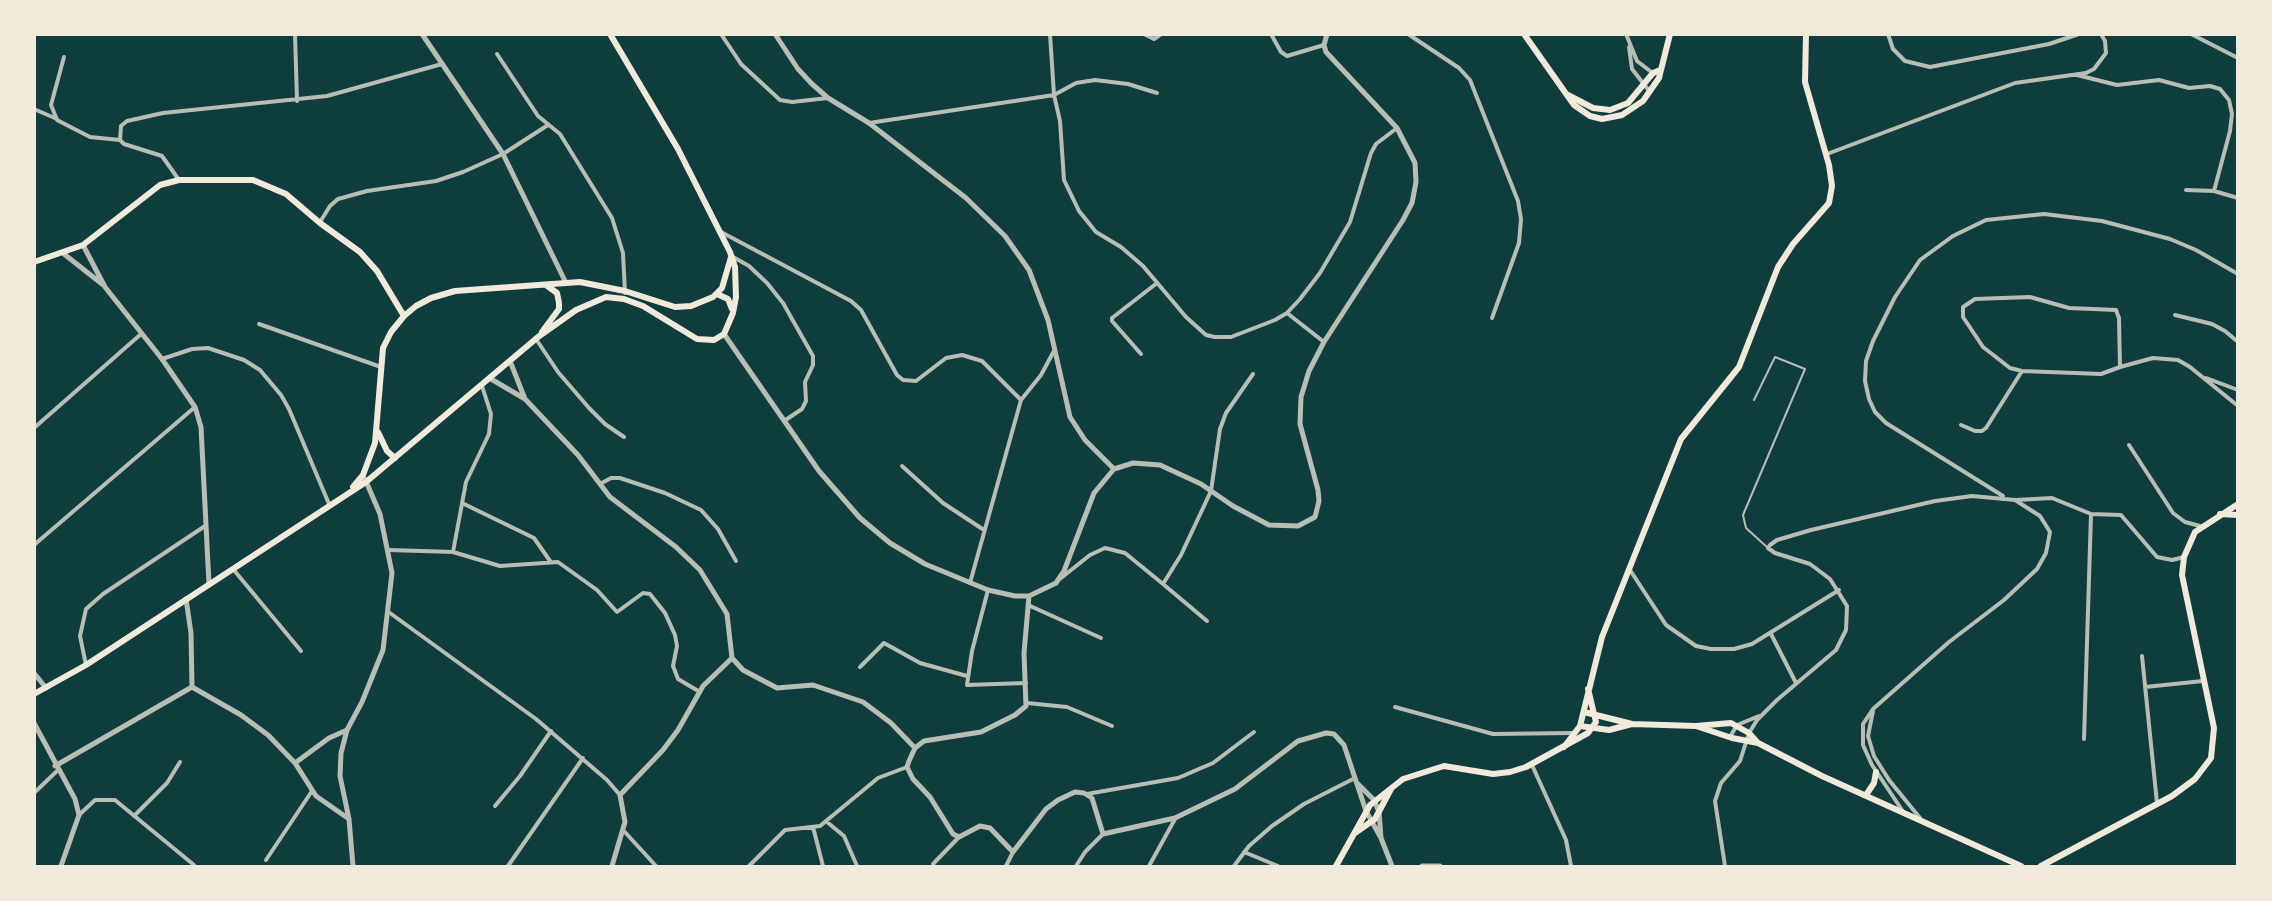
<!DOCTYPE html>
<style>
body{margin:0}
#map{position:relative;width:2272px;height:901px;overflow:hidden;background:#0f3d3e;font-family:"Source Sans 3",sans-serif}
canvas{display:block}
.frame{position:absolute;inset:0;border:36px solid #f1e9da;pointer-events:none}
</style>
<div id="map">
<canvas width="2272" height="901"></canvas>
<div class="frame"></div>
</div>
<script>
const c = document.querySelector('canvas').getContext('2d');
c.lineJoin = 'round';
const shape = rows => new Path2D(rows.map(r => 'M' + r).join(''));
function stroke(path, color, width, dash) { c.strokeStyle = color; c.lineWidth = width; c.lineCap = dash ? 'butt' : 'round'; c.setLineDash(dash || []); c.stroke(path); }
stroke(shape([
 [1754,400,1775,357,1805,369,1743,515,1746,528,1768,548]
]), '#b8beb3', 2);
stroke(shape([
 [295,34,297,101],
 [721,34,741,64,780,100,792,102,828,98],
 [1144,34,1154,39,1161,34],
 [1271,34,1281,52,1287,56,1324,45],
 [1408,34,1459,68,1470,80,1518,201,1521,219,1519,243,1492,318],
 [1626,34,1637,61,1654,74],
 [1888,34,1893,49,1905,61,1930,67,2049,44,2079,34],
 [2191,34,2238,58],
 [1629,47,1632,69,1650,92],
 [497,54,538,116,560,134,612,218,623,253,625,293],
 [64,57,51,105,57,120,90,137,120,140],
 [2077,75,2117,85,2159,80,2189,88,2210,86,2220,89,2229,100,2232,114,2230,131,2214,191],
 [1157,93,1128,84,1095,80,1076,83,1054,95,1060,121,1064,180,1079,211,1096,232,1121,247,1143,266,1186,317,1206,335,1215,337,1231,337,1275,320,1287,313,1300,299,1320,273,1350,222,1371,153,1376,144,1397,128],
 [34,109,57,119],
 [869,123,1054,95,1050,34],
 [1827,154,2015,83,2086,73,2094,69,2106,53,2105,41,2101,34],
 [179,180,162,156,124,144,120,140,121,126,127,121,163,113,327,96,442,64],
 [2186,190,2214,191,2238,198],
 [320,222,330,206,338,199,367,191,436,181,463,172,503,154,548,125],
 [721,232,851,301,861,310,897,375,903,380,916,381,946,358,962,355,982,361,1021,400],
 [733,257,749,266,767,283,783,303,813,356,813,365,805,382,806,401,802,409,784,421],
 [1287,313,1324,342],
 [2175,315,2212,324,2225,331,2238,342],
 [259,324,381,367],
 [536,339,558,372,589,408,605,424,624,437],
 [1141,354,1112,321,1112,318,1157,283],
 [162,359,192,349,208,348,244,360,260,370,281,395,289,409,329,504],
 [2120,367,2101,374,2022,371,2010,368,1983,347,1963,317,1963,307,1975,299,2030,297,2069,308,2116,310,2119,318,2120,367,2153,358,2178,360,2190,367,2238,406],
 [2206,378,2238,390],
 [1961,425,1975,431,1982,431,1986,428,2022,371],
 [34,428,141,334],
 [2129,445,2173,513,2185,522,2200,526],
 [902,466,943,503,984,530],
 [600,484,611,478,620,478,665,493,701,510,718,529,736,561],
 [2003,496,1886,423,1875,412,1869,399,1865,381,1866,361,1873,341,1895,297,1920,260,1953,236,1986,220,2044,214,2102,221,2170,239,2196,250,2238,274],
 [2016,500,2052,498,2091,514,2121,515,2157,557,2172,560,2184,557],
 [462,503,534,538,550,561],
 [34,545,195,407],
 [389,550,453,552,500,566,558,562,597,590,617,612,643,593,650,594,665,613,675,635,677,646,673,666,678,679,700,692],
 [453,552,466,482,489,434,491,414,482,386],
 [233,569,301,651],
 [1630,570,1666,625,1696,646,1711,649,1734,649,1752,644,1839,590],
 [1061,578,1090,555,1105,548,1125,553,1163,584,1181,555,1211,491,1220,429,1226,413,1253,374],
 [970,583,1021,400,1041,375,1055,349],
 [1163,584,1207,621],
 [988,590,972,651,967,685,1026,683],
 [1028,605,1101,638],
 [390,613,536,719,607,780,620,795],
 [1771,634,1796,683],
 [2142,656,2157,803],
 [86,665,80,636,86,609,103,594,205,526],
 [860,667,884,643,920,663,967,676],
 [2145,687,2203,681],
 [1027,703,1067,707,1112,726],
 [1395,707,1493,734,1573,733],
 [1873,711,1868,736,1874,756,1889,780,1920,818],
 [1730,737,1737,725,1759,716],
 [2084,739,2091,514],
 [1532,765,1566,840,1571,866],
 [34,793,58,770],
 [1087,794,1178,778,1213,763,1254,732],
 [495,806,520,776,551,731],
 [79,815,95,800,115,800,194,865],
 [134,816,167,783,180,762],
 [827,822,844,836,857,866],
 [813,827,823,866],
 [623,830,656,866],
 [1244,852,1278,866],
 [266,860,312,791],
 [933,864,959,837],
 [508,866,583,758],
 [749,866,785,830,820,826,878,778,907,767],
 [1006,866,1013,852],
 [1076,866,1085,852,1103,834],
 [1149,866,1175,819],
 [1234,866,1249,846,1272,826,1304,804,1355,778],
 [1725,866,1715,801,1721,783,1740,761,1749,733,1757,720,1777,700,1836,650,1846,630,1847,606,1830,579,1810,564,1775,553,1768,548,1770,545,1777,540,1811,530,1935,501,1972,496,2015,500,2040,516,2050,532,2046,553,2037,569,2004,600,1949,642,1873,709,1863,724,1863,745,1872,765,1902,810]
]), '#b8beb3', 4);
stroke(shape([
 [422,34,503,154,566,283],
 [83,245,105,287,162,359,195,407,201,427,209,584],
 [64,254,102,284],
 [724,334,819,471,860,518,890,543,925,564,988,590,1015,596,1029,596,1056,583,1064,571,1094,493,1114,469,1085,440,1070,417,1048,320,1029,270,1005,236,966,198,869,123,828,98,812,84,798,69,775,34],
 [510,361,525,399],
 [491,379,525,399,578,455,610,497,676,547,700,570,727,614,732,658,743,670,777,688,813,685,863,702,891,723,915,748],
 [1114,469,1133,463,1160,465,1201,484,1233,506,1269,525,1298,526,1315,517,1319,501,1318,490,1300,424,1301,397,1309,371,1324,342,1403,220,1412,203,1416,182,1415,163,1397,128,1326,52,1324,45,1327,34],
 [1029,596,1024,653,1026,706,1015,715,981,732,924,741,915,748,909,761,907,767,913,779,930,797,953,834,959,837,980,826,990,828,1013,852,1046,809,1058,800,1075,792,1084,793,1092,798,1103,834,1175,818,1235,789,1298,741,1326,733,1334,734,1344,745,1366,811,1381,838],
 [34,673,46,688],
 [192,687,241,715,268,735,295,763,316,796,349,819],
 [34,723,75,799,79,815,61,866],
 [295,763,329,738,347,730],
 [55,766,192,687,191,633,186,599],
 [1358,784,1374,800,1379,812,1381,838,1392,866],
 [353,866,349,819,340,776,341,753,347,730,362,702,383,650,392,573,380,514,365,479],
 [612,866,625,822,620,795,663,750,678,730,703,686,732,658],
 [1422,866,1440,866]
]), '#b8beb3', 5);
stroke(shape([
 [1524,34,1574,105,1590,116,1602,119,1622,115,1643,101,1659,78,1670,34],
 [1568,95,1593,108,1610,110,1628,103,1653,73,1660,70],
 [34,262,83,245,160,185,179,180,253,180,286,194,320,223,360,252,377,271,404,316],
 [717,294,728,299,732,309],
 [542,332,559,309,559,303,557,293,546,285],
 [378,432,387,451,395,458],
 [353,487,363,475,375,443,383,348,391,332,404,316,416,306,431,298,455,291,580,282,625,291,675,307,691,306,713,297,722,288,731,257],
 [2220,514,2238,515],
 [34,694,86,665,366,482,538,337,576,310,606,297,624,299,643,306,697,339,714,340,724,334,733,313,736,297,735,267,730,252,678,149,610,34],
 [1584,712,1632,724,1696,726,1731,723,1749,733,1758,743],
 [1580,726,1609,730,1632,724],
 [1696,726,1732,738,1758,743,1822,776,2021,866],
 [1564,747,1580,726,1602,637,1681,439,1739,367,1778,267,1793,244,1829,203,1832,186,1829,165,1805,82,1806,34],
 [1866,795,1874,783,1876,772],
 [1355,833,1375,819,1391,789],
 [1336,866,1370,805,1403,779,1444,766,1493,774,1510,772,1526,767,1588,733,1596,722,1588,689],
 [2041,866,2172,796,2195,779,2211,758,2214,728,2182,575,2184,557,2195,532,2238,504]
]), '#f1e9da', 6);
</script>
